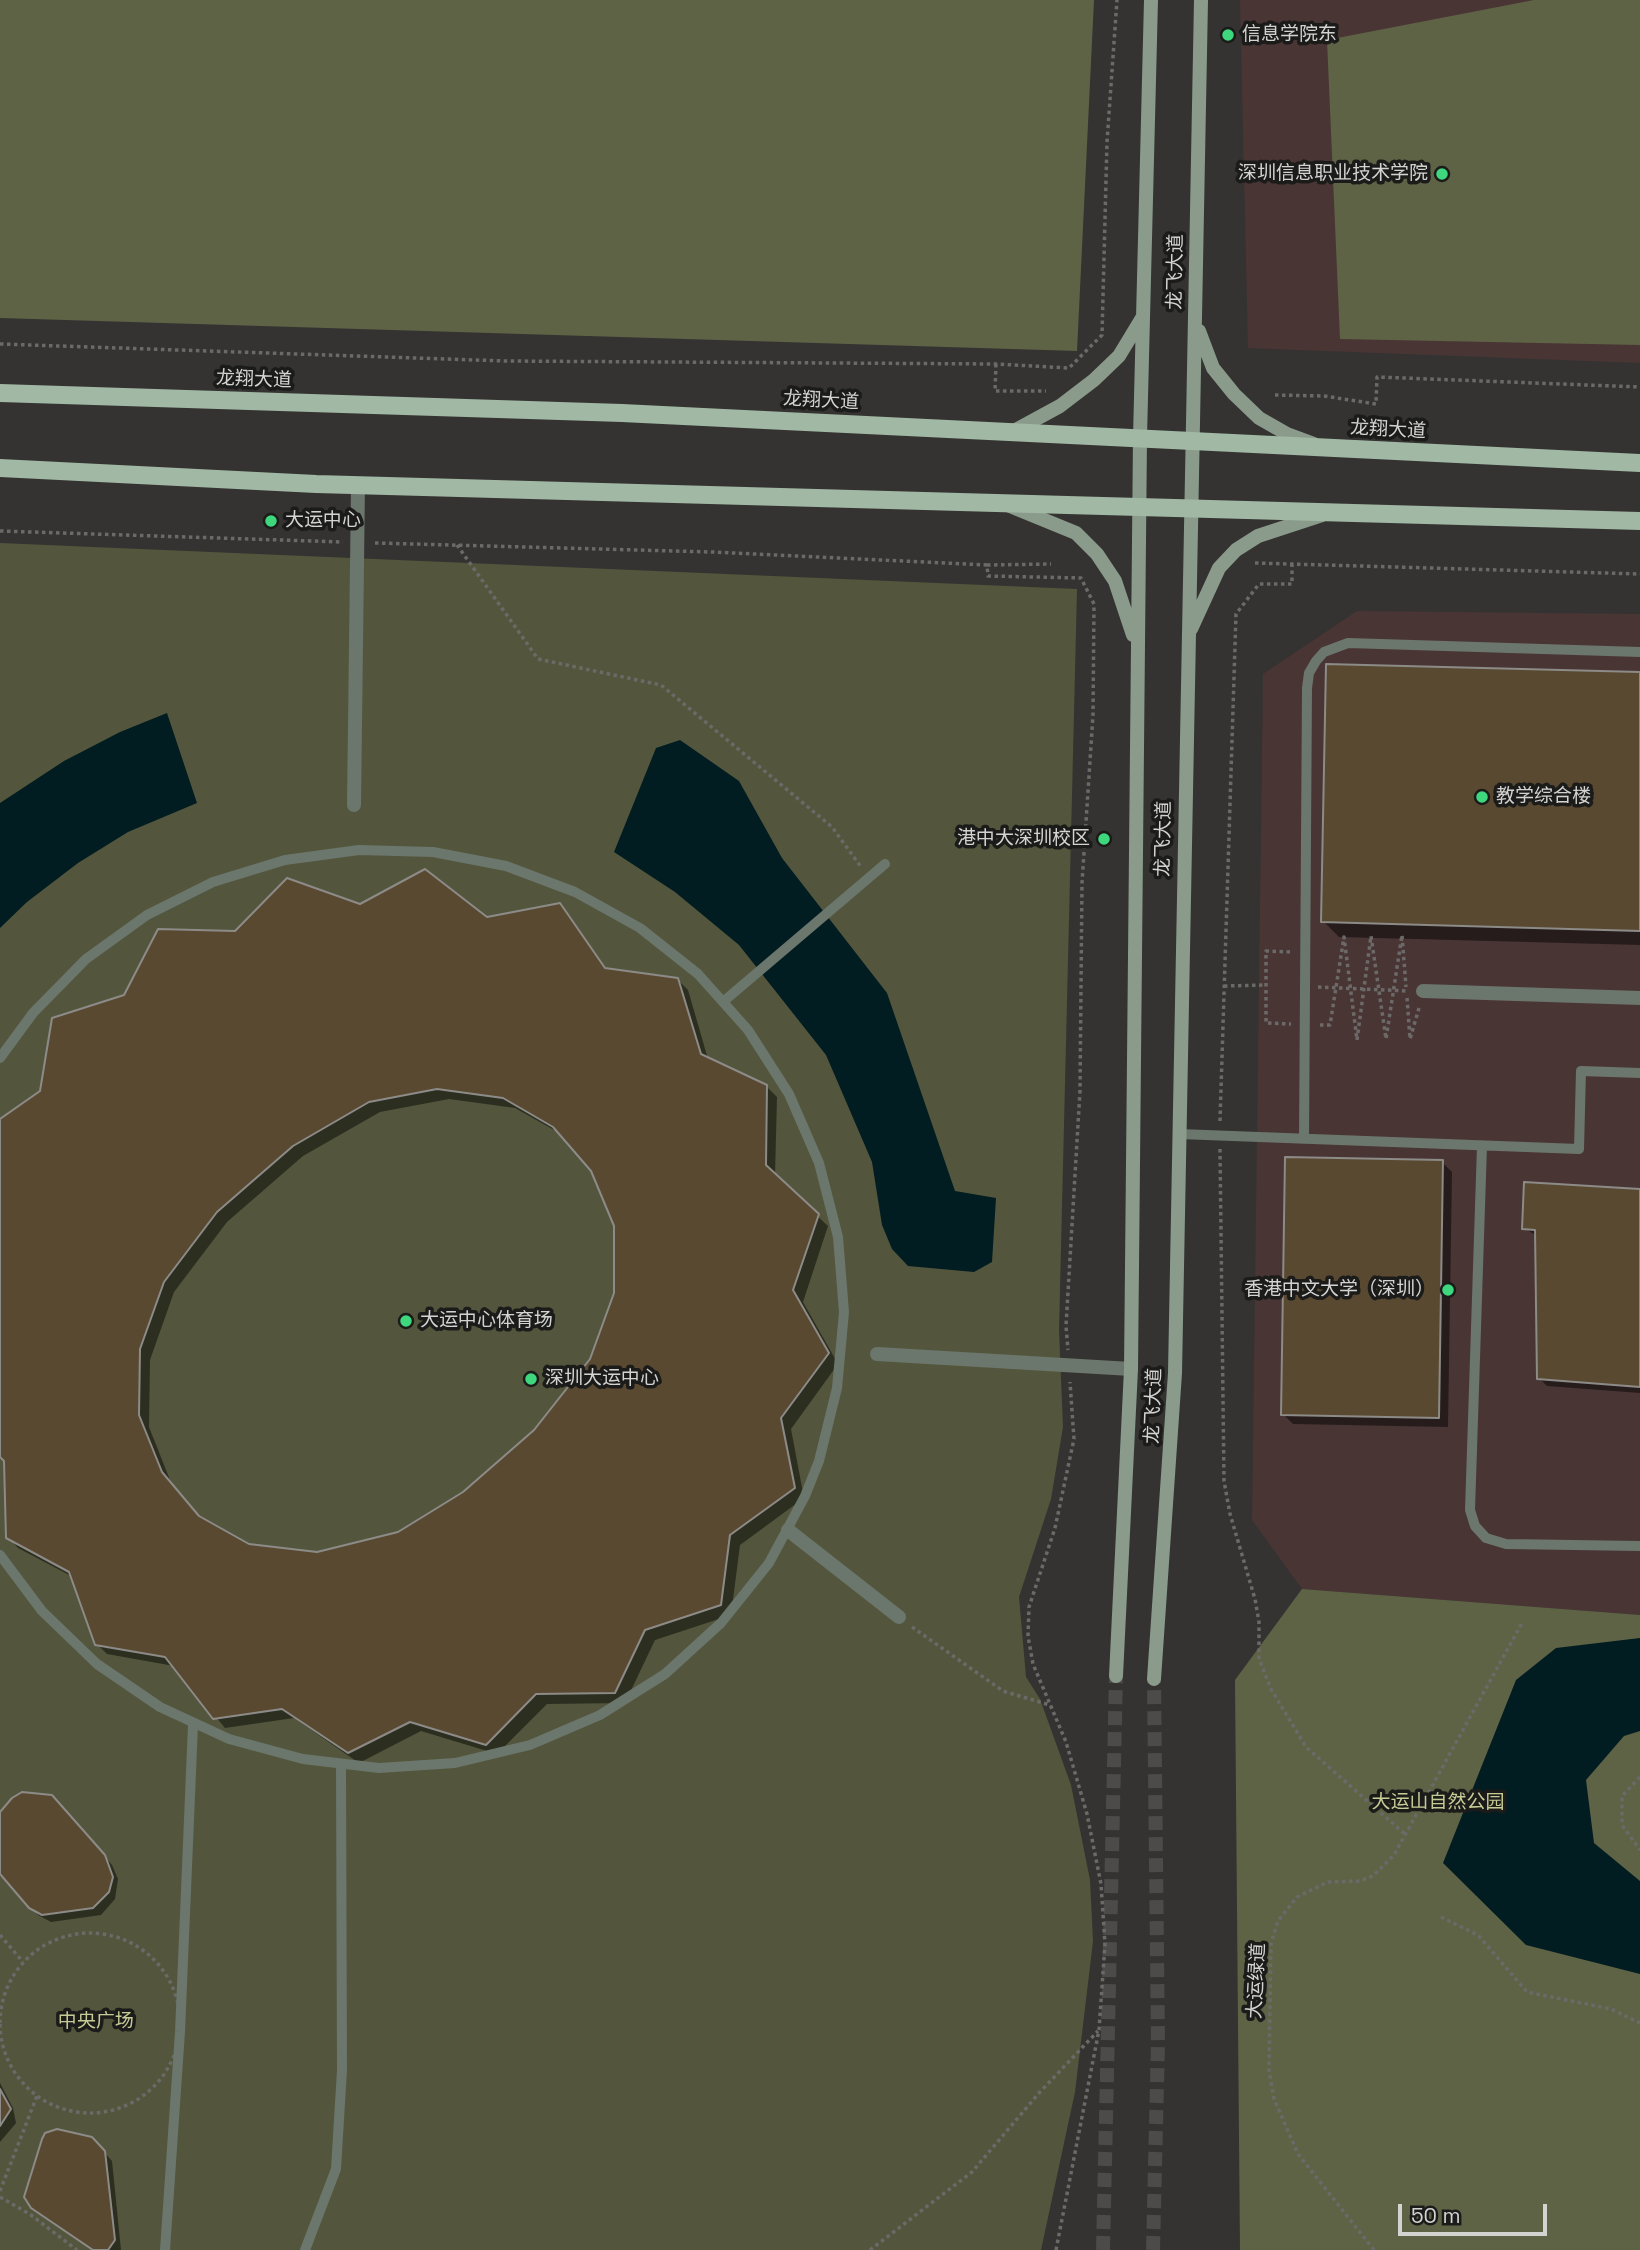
<!DOCTYPE html>
<meta charset="utf-8">
<style>
body{margin:0}
#map{position:relative;width:1640px;height:2250px;overflow:hidden;background:#343331;font-family:"Space Grotesk",sans-serif}
canvas{display:block}
.scale{position:absolute;left:1398px;top:2204px;width:149px;height:32px;box-sizing:border-box;border:4px solid #d3d3d1;border-top:0;padding-left:9px;font-size:21px;line-height:24px;white-space:nowrap;color:#d3d3d1;-webkit-text-stroke:5px #1b1b1a;paint-order:stroke}
</style>
<div id="map">
<canvas width="1640" height="2250"></canvas>
<div class="scale">50 m</div>
</div>
<script>
const c = document.querySelector('canvas').getContext('2d');
c.lineJoin = 'round';
function fill(path, color) { c.fillStyle = color; c.fill(path, 'evenodd'); }
const shape = rows => new Path2D(rows.map(r => 'M' + r).join(''));
function stroke(path, color, width, dash) { c.strokeStyle = color; c.lineWidth = width; c.lineCap = dash ? 'butt' : 'round'; c.setLineDash(dash || []); c.stroke(path); }
function label(font, color, halo, rows, align = 'center') {
  c.font = font + ' "Space Grotesk","Noto Sans SC",sans-serif'; c.lineWidth = 7; c.setLineDash([]); c.textBaseline = 'middle'; c.strokeStyle = halo; c.fillStyle = color; for (const [text, x, y, turn = 0] of rows) {
    c.save(); c.translate(x, y); c.rotate((+turn || 0) * Math.PI / 180); c.textAlign = isNaN(turn) ? turn : align; if (halo) c.strokeText(text, 0, 0); c.fillText(text, 0, 0); c.restore();
  }
}
fill(shape([
 [1240,0,1640,0,1640,363,1248,348],
 [1357,611,1640,614,1640,1615,1302,1589,1252,1520,1263,674]
]), '#4a3535');
fill(shape([
 [0,543,1077,589,1059,1330,1063,1427,1051,1499,1019,1597,1026,1677,1040,1699,1071,1785,1090,1880,1093,1941,1075,2092,1041,2250,0,2250]
]), '#53563c');
fill(shape([
 [0,0,1094,0,1077,351,0,318],
 [1534,0,1640,0,1640,345,1340,339,1327,40],
 [1302,1589,1640,1615,1640,2250,1240,2250,1235,1680]
]), '#5f6346');
fill(shape([
 [167,713,197,803,128,832,78,863,27,902,0,928,0,803,64,761,120,732],
 [680,740,739,781,782,858,887,993,955,1191,996,1198,992,1262,974,1272,908,1266,892,1249,882,1225,872,1162,826,1055,739,945,675,892,614,852,656,748],
 [1640,1638,1640,1731,1624,1736,1586,1780,1594,1843,1640,1881,1640,1974,1526,1945,1443,1863,1516,1680,1556,1648]
]), '#021d21');
fill(shape([
 [1640,674,1640,945,1339,937,1323,921],
 [560,905,608,971,677,979,688,990,708,1059,766,1086,777,1097,775,1176,828,1226,803,1302,838,1364,791,1429,804,1498,740,1545,731,1615,655,1640,625,1703,547,1704,497,1754,421,1731,359,1763,294,1718,225,1728,174,1666,107,1654,97,1644,73,1577,18,1548,8,1537,6,1460,0,1454,0,1121,41,1092,126,997,235,932,360,906,487,918],
 [449,1099,515,1108,563,1135,593,1171,616,1226,615,1293,591,1360,536,1431,464,1493,399,1534,317,1554,249,1545,201,1519,172,1485,149,1427,150,1360,174,1292,227,1222,303,1156,380,1112],
 [1442,1162,1452,1172,1448,1427,1293,1424,1283,1414],
 [1640,1191,1640,1393,1547,1386,1539,1378,1537,1236,1524,1228],
 [63,1808,112,1865,118,1879,115,1899,101,1915,51,1922,38,1915,0,1872,0,1819],
 [0,2083,13,2108,16,2123,0,2142],
 [91,2138,112,2161,121,2250,100,2250]
]), '#0007');
const building = shape([
 [1326,664,1640,672,1640,931,1321,922,1326,664],
 [425,869,487,917,560,903,605,968,678,978,701,1054,767,1085,766,1165,819,1214,793,1290,829,1353,781,1418,795,1488,730,1535,721,1605,645,1630,615,1693,536,1694,486,1745,410,1722,348,1753,282,1709,213,1719,165,1657,95,1645,69,1572,6,1538,4,1461,0,1457,0,1119,40,1091,52,1018,124,995,158,929,235,931,287,878,360,904,425,869],
 [437,1089,503,1098,553,1127,591,1171,614,1226,614,1293,590,1359,534,1430,463,1492,398,1532,317,1552,249,1544,199,1516,162,1472,139,1415,140,1349,164,1282,217,1212,293,1146,369,1102,437,1089],
 [1285,1157,1443,1160,1439,1418,1281,1415,1285,1157],
 [1524,1182,1640,1189,1640,1387,1537,1379,1535,1230,1522,1229,1524,1182],
 [22,1792,52,1795,105,1855,113,1877,109,1892,93,1908,42,1915,29,1908,0,1874,0,1812,12,1798,22,1792],
 [0,2089,11,2109,0,2126,0,2089],
 [57,2129,92,2137,105,2151,115,2240,108,2250,93,2250,31,2208,24,2197,42,2139,45,2133,57,2129]
]);
fill(building, '#5a4931');
stroke(building, '#8c8b88', 2);
stroke(shape([
 [1103,2250,1116,1676],
 [1153,2250,1158,2043,1154,1679]
]), '#4c4b49', 14, [14, 7]);
stroke(shape([
 [0,344,505,361,996,364,1069,368,1102,335,1107,142,1117,0],
 [996,364,995,391,1046,391],
 [1275,395,1324,396,1376,404,1377,377,1640,387],
 [0,531,343,542],
 [375,543,712,552,987,565,988,576,1081,578,1094,604,1093,715,1082,883,1080,1091,1066,1326,1068,1350],
 [457,545,538,659,661,685,832,827,861,867],
 [1255,563,1640,574],
 [987,565,1051,564],
 [1290,952,1266,951,1266,1023,1291,1024],
 [1224,986,1266,985],
 [1318,987,1408,991],
 [1407,998,1410,1039,1419,1008],
 [1320,1025,1330,1025,1344,937,1357,1040,1371,936,1386,1039,1402,935,1406,987],
 [1220,1121,1236,614,1259,584,1292,584,1292,561],
 [1220,1149,1224,1481,1230,1514,1255,1599,1259,1622,1259,1659,1271,1689,1306,1747,1406,1835],
 [912,1627,1003,1691,1050,1705],
 [1640,1777,1622,1796,1622,1825,1640,1850],
 [1441,1917,1478,1935,1527,1992,1611,2009,1640,2023],
 '0 2023a90 90 0 1 1 180 0a90 90 0 1 1-180 0Z',
 [0,1935,23,1962],
 [0,2191,37,2096],
 [0,2197,31,2215,77,2250],
 [870,2250,972,2172,1039,2093,1098,2031],
 [1056,2250,1099,2030,1105,1944,1101,1884,1087,1814,1066,1742,1033,1664,1028,1636,1029,1607,1055,1528,1074,1439,1070,1382],
 [1374,2250,1298,2154,1274,2099,1269,2070,1271,1943,1278,1921,1297,1897,1328,1882,1360,1881,1373,1876,1394,1855,1522,1623]
]), '#6b6a68', 3.5, [3.5, 3.5]);
stroke(shape([
 [724,1001,885,864],
 [0,1058,33,1013,86,959,147,915,213,882,285,860,359,850,433,852,506,866,575,892,640,928,698,974,748,1030,789,1094,819,1163,838,1237,844,1312,837,1388,819,1461,805,1496,769,1563,721,1623,665,1674,600,1715,530,1745,455,1763,379,1768,303,1759,229,1739,160,1707,97,1664,42,1611,0,1555],
 [1179,1134,1579,1149,1581,1071,1640,1073],
 [1304,1139,1307,688,1309,673,1316,661,1324,652,1348,643,1640,652],
 [1482,1146,1470,1510,1475,1526,1486,1538,1506,1544,1640,1546],
 [165,2250,180,2032,193,1725],
 [305,2250,336,2169,342,2070,341,1765]
]), '#6b766c', 10);
stroke(shape([
 [354,805,358,485],
 [1423,991,1640,998],
 [788,1530,899,1617]
]), '#6b766c', 14);
stroke(shape([
 [877,1354,1131,1369]
]), '#6b766c', 14);
stroke(shape([
 [1199,331,1213,368,1234,394,1259,418,1287,434,1314,444],
 [1014,431,1060,406,1094,380,1119,356,1142,318],
 [1010,506,1076,533,1097,554,1115,581,1133,635],
 [1191,629,1219,568,1236,550,1258,536,1322,515],
 [1116,1676,1131,1369,1140,437,1151,0],
 [1154,1679,1175,1373,1201,0]
]), '#8a9b8c', 14);
stroke(shape([
 [0,393,622,413,1640,463],
 [0,468,316,484,1640,521]
]), '#a1b8a4', 18);
for (const [x, y, r, color] of [
 [1228,35,7,"#3fd77d"],
 [1442,174,7,"#3fd77d"],
 [271,521,7,"#3fd77d"],
 [1482,797,7,"#3fd77d"],
 [1104,839,7,"#3fd77d"],
 [1448,1290,7,"#3fd77d"],
 [406,1321,7,"#3fd77d"],
 [531,1379,7,"#3fd77d"]
]) { const dot = new Path2D(); dot.arc(x, y, r, 0, 2 * Math.PI); c.fillStyle = color; c.fill(dot); stroke(dot, '#1b1b1a', 2.5); }
label('19px', '#d3d3d1', '#1b1b1a', [
 ["信息学院东",1242,35],
 ["深圳信息职业技术学院",1428,174,"right"],
 ["大运中心",285,521],
 ["教学综合楼",1496,797],
 ["港中大深圳校区",1090,839,"right"],
 ["香港中文大学（深圳）",1434,1290,"right"],
 ["大运中心体育场",420,1321],
 ["深圳大运中心",545,1379]
], 'left');
label('19px', '#d3d3d1', '#1b1b1a', [
 ["龙飞大道",1176,272,-89],
 ["龙翔大道",254,380,2],
 ["龙翔大道",821,401,3],
 ["龙翔大道",1388,430,3],
 ["龙飞大道",1164,839,-89],
 ["龙飞大道",1154,1406,-88],
 ["大运绿道",1257,1981,-87]
]);
label('19px', '#c5cb95', '#1b1b1a', [
 ["大运山自然公园",1438,1803],
 ["中央广场",96,2022]
]);
</script>
